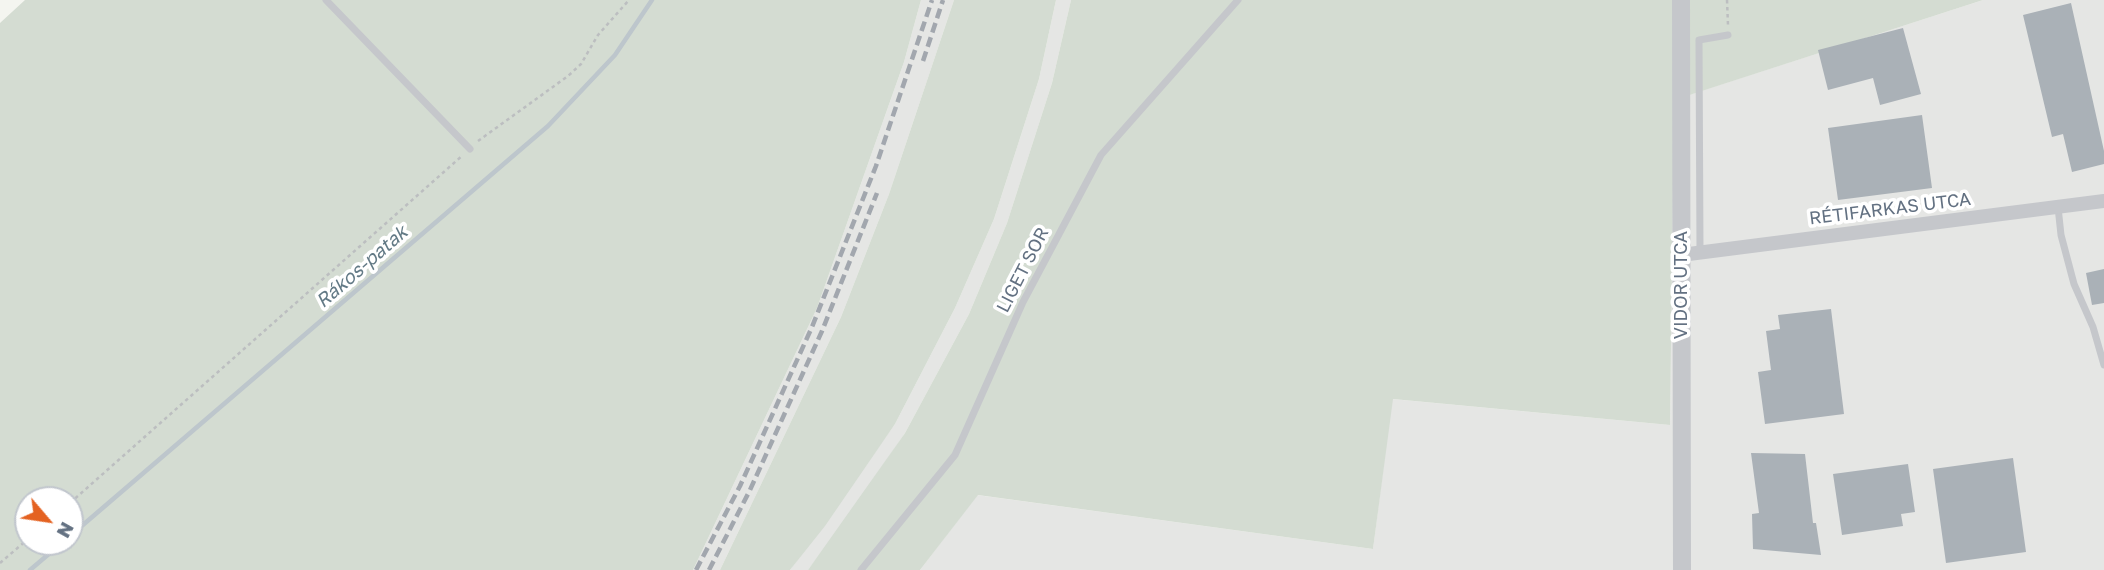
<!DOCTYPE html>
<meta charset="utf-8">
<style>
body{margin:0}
#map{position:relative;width:2104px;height:570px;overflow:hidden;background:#f4f5f0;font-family:"Golos Text",sans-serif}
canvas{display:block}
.north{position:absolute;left:14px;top:486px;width:70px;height:70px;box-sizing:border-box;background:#fff;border:2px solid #c1c6cd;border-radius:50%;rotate:119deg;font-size:19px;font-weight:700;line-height:28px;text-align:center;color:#637182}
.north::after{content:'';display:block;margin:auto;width:24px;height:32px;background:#e46221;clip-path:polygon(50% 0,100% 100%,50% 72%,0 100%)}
</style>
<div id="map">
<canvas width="2104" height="570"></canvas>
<div class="north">N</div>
</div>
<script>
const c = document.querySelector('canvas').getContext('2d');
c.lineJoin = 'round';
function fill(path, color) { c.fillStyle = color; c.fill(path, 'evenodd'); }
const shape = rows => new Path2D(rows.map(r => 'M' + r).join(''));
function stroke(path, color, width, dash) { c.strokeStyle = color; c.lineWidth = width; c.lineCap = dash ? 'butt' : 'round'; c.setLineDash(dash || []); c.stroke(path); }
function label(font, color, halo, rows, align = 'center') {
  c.font = font + ' "Golos Text",sans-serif'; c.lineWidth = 7; c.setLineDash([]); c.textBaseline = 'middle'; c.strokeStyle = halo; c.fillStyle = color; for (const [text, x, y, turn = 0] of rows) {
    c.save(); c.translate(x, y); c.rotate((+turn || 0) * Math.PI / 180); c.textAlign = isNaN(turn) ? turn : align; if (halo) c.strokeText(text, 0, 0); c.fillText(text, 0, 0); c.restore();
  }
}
fill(shape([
 [921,0,954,0,889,194,841,317,720,570,693,570,817,308,904,62],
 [1056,0,1071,0,1052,83,1007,223,969,314,905,433,835,536,808,570,790,570,895,424,955,308,994,219,1039,79],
 [1983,0,2104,0,2104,570,920,570,977,495,1373,549,1392,399,1670,425,1673,100]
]), '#e5e6e4');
fill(shape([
 [25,0,921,0,904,62,817,308,693,570,0,570,0,23],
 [28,500,70,500,70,542,28,542],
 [954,0,1056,0,1039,79,994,219,955,308,895,424,825,526,790,570,720,570,841,317,889,194],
 [1071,0,1983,0,1674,100,1670,425,1393,399,1373,549,978,495,920,570,808,570,905,433,969,314,1007,223,1052,83]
]), '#d4dcd2');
stroke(shape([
 [70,536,548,126,615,55,652,0],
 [30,570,63,542]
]), '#bdc6cc', 4.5);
fill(shape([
 [2071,3,2104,151,2104,164,2072,172,2063,134,2052,137,2023,15],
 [1903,28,1921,94,1880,105,1873,78,1828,90,1818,50],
 [1922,115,1932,188,1838,200,1828,128],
 [2104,269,2104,303,2092,305,2086,273],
 [1831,309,1844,414,1765,424,1758,372,1771,370,1766,331,1780,329,1778,315],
 [1751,453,1805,454,1813,523,1816,523,1821,555,1753,549,1752,514,1759,513],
 [2013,458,2026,552,1946,563,1933,469],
 [1908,464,1915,512,1901,514,1903,526,1842,535,1833,474]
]), '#aab1b7');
stroke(shape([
 [1727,0,1728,25],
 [478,141,568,76,581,64,598,35,629,0],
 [70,503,463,155],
 [0,563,28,539]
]), '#bcbec0', 2.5, [3.5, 3.5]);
stroke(shape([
 [326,0,470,149],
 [2058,207,2061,235,2074,284,2093,327,2104,365],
 [1700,252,1699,40,1728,35],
 [861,570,955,455,1023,302,1101,155,1238,0]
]), '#c5c7cb', 7);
stroke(shape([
 [1681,255,2104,201]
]), '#c5c7cb', 14);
stroke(shape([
 [1681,0,1682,570]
]), '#c5c7cb', 18);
stroke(shape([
 [923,61,943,0],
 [696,570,740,486,812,327,876,166,932,0],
 [709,570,750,490,822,331,877,193]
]), '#a2a7ae', 4.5, [10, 5]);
label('18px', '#637182', '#fff', [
 ["RÉTIFARKAS UTCA",1890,209,-7],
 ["LIGET SOR",1023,270,-63],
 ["VIDOR UTCA",1681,285,-90]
]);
label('italic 19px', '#637a86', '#fff', [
 ["Rákos-patak",362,267,-41]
]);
</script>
